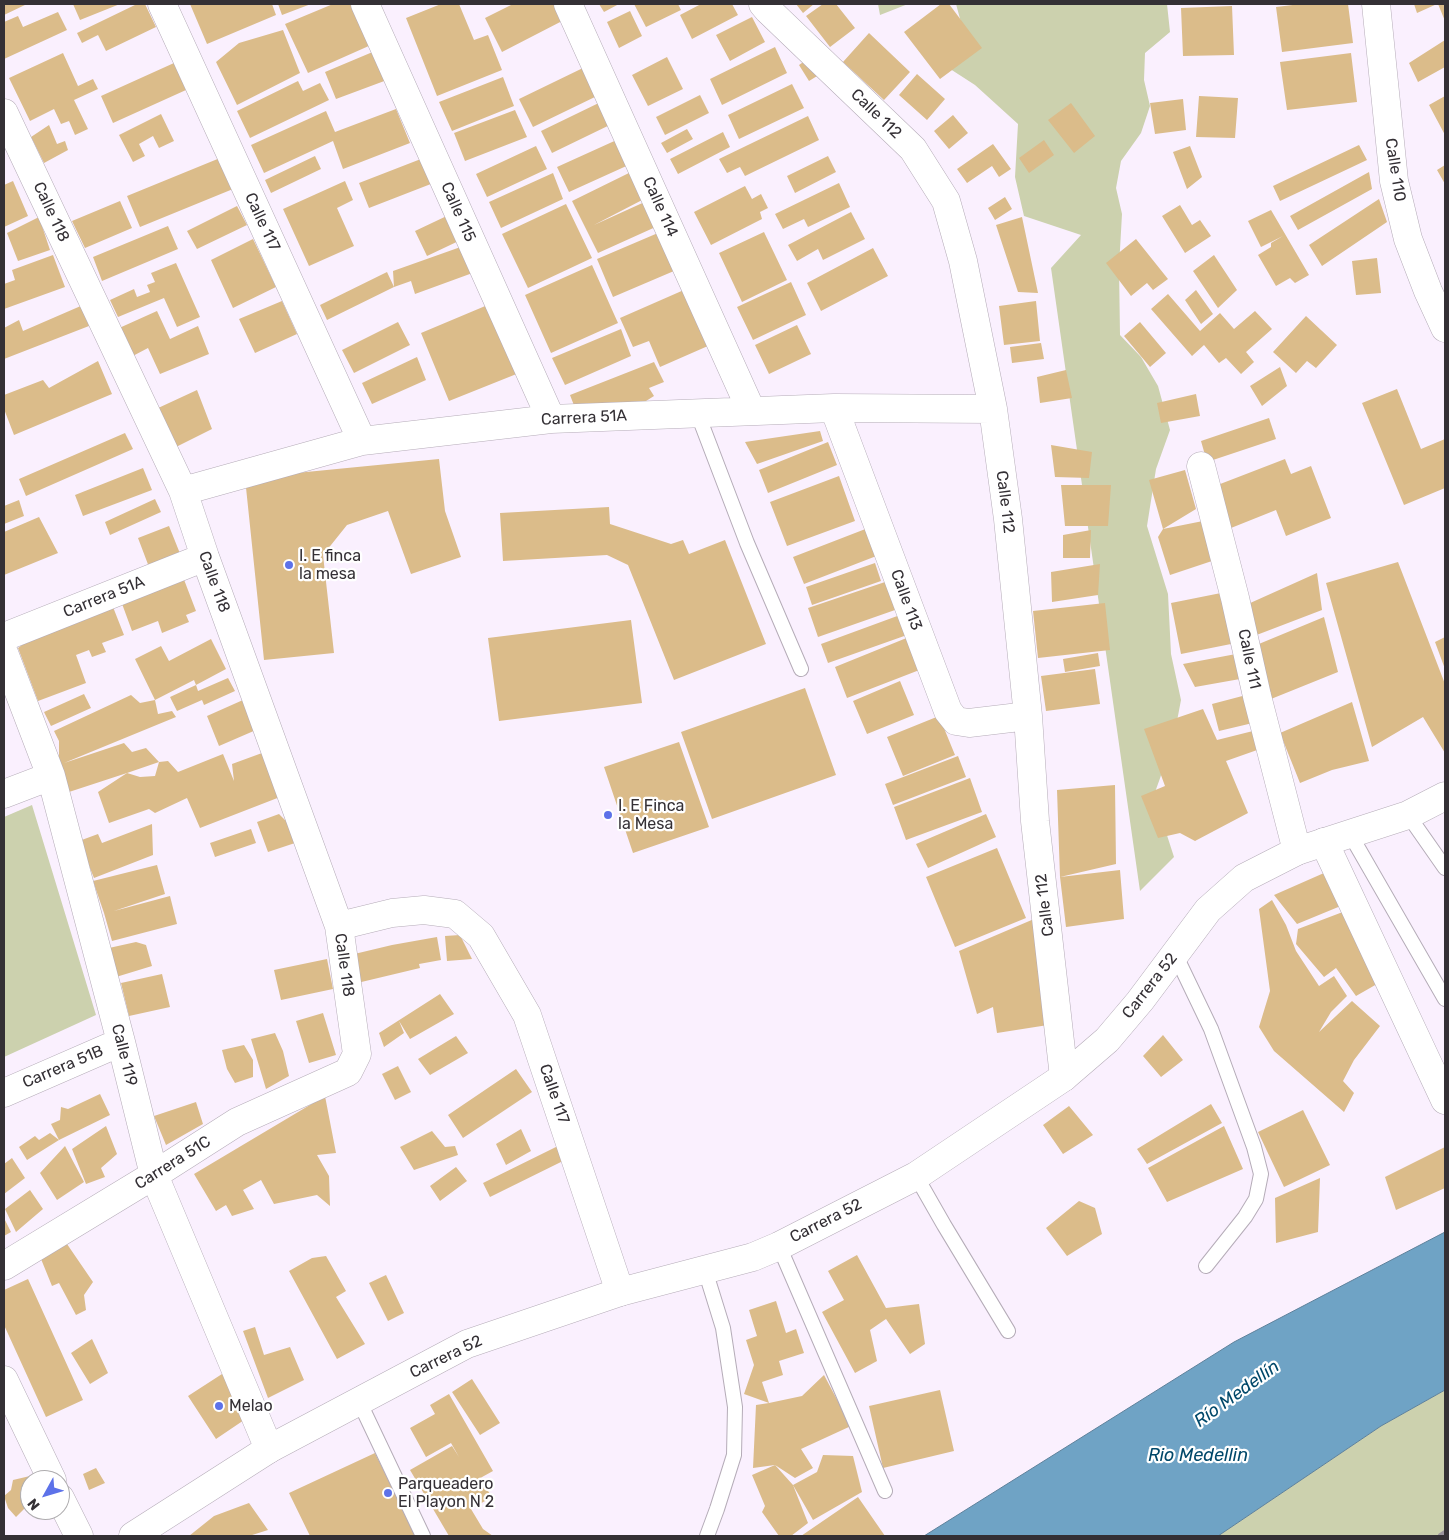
<!DOCTYPE html>
<meta charset="utf-8">
<style>
body{margin:0}
#map{position:relative;width:1449px;height:1540px;overflow:hidden;background:#faf0fe;font-family:Rubik,sans-serif}
canvas{display:block}
.frame{position:absolute;inset:0;border:5px solid #343035;pointer-events:none}
.north{position:absolute;left:20px;top:1470px;width:50px;height:50px;box-sizing:border-box;background:#fff;border:1px solid #aeacae;border-radius:50%;rotate:231deg;font-size:14px;font-weight:700;line-height:20px;text-align:center;color:#343035}
.north::after{content:'';display:block;margin:auto;width:18px;height:22px;background:#5d72e9;clip-path:polygon(50% 0,100% 100%,50% 72%,0 100%)}
</style>
<div id="map">
<canvas width="1449" height="1540"></canvas>
<div class="frame"></div>
<div class="north">N</div>
</div>
<script>
const c = document.querySelector('canvas').getContext('2d');
c.lineJoin = 'round';
function fill(path, color) { c.fillStyle = color; c.fill(path, 'evenodd'); }
const shape = rows => new Path2D(rows.map(r => 'M' + r).join(''));
function stroke(path, color, width, dash) { c.strokeStyle = color; c.lineWidth = width; c.lineCap = dash ? 'butt' : 'round'; c.setLineDash(dash || []); c.stroke(path); }
function label(font, color, halo, rows, align = 'center') {
  c.font = font + ' Rubik,sans-serif'; c.lineWidth = 4.5; c.setLineDash([]); c.textBaseline = 'middle'; c.strokeStyle = halo; c.fillStyle = color; for (const [text, x, y, turn = 0] of rows) {
    c.save(); c.translate(x, y); c.rotate((+turn || 0) * Math.PI / 180); c.textAlign = isNaN(turn) ? turn : align; if (halo) c.strokeText(text, 0, 0); c.fillText(text, 0, 0); c.restore();
  }
}
fill(shape([
 [878,4,908,4,880,15],
 [956,4,1167,4,1170,32,1145,53,1144,80,1150,106,1141,133,1121,161,1116,188,1122,214,1119,267,1120,335,1141,357,1158,386,1170,430,1156,469,1147,526,1168,594,1171,654,1181,700,1173,742,1154,795,1174,857,1140,891,1051,268,1081,235,1024,216,1015,177,1018,124,975,85,927,54,962,26],
 [32,805,96,1015,4,1057,4,817],
 [1445,1390,1445,1536,1218,1536,1381,1426]
]), '#ccd1ae');
const water = shape([
 [1445,1232,1445,1390,1381,1426,1218,1536,924,1536,1234,1342,1445,1232]
]);
fill(water, '#6fa3c5');
stroke(water, '#5d809a', 1);
fill(shape([
 [4,4,27,4,4,15],
 [73,4,120,4,80,20],
 [137,4,145,4,156,27,106,51,98,35,82,43,77,33],
 [190,4,272,4,276,15,207,44],
 [278,4,311,4,282,15],
 [333,4,354,4,371,45,308,73,285,24],
 [441,4,459,4,474,40,488,35,502,70,437,96,406,18],
 [513,4,559,4,566,19,502,52,485,18],
 [599,4,619,4,604,12],
 [634,4,678,4,681,10,646,27],
 [701,4,732,4,738,15,692,39,680,15],
 [796,4,814,4,803,13],
 [823,4,836,4,855,28,830,47,806,16],
 [941,4,949,4,982,48,940,79,904,32],
 [1301,4,1348,4,1353,43,1282,52,1276,7],
 [1414,4,1437,4,1417,13],
 [1438,4,1445,4,1445,21],
 [1232,6,1234,55,1183,56,1181,8],
 [630,11,642,36,619,48,607,22],
 [58,12,67,30,4,59,4,22,18,16,23,27],
 [752,17,765,42,730,61,716,35],
 [283,30,300,73,237,105,216,62,239,43],
 [869,33,910,72,884,100,843,62],
 [1445,40,1445,67,1418,82,1409,63],
 [775,47,787,73,722,105,710,79],
 [375,51,387,80,336,99,325,72],
 [63,53,78,86,93,79,98,89,74,100,88,129,75,135,69,121,61,124,54,109,30,121,9,78],
 [1351,53,1357,102,1287,110,1280,62],
 [812,56,822,73,809,81,799,65],
 [667,57,683,89,648,106,632,75],
 [174,63,186,90,113,123,101,96],
 [585,67,599,95,533,127,519,99],
 [917,74,945,99,927,120,899,95],
 [503,77,514,106,452,131,439,102],
 [298,81,303,91,320,83,329,100,250,138,237,111],
 [792,84,804,108,739,139,728,115],
 [700,95,709,113,665,135,656,117],
 [1199,96,1238,98,1235,138,1196,137],
 [1445,96,1445,135,1429,105],
 [607,99,618,121,552,153,541,131],
 [1183,99,1186,130,1155,134,1150,103],
 [1071,103,1095,136,1074,153,1048,120],
 [396,109,410,143,343,169,333,141,264,173,251,145,326,111,335,132],
 [515,110,527,137,465,161,454,133],
 [161,114,174,141,159,148,153,136,139,144,145,156,133,162,119,135],
 [953,115,968,133,949,149,934,131],
 [808,116,819,140,745,176,740,167,727,173,719,159],
 [49,125,57,144,65,141,68,150,44,163,31,137],
 [687,129,693,139,667,153,661,143],
 [723,132,730,147,678,174,670,159],
 [621,138,633,163,569,192,557,167],
 [1044,140,1054,155,1029,173,1019,158],
 [993,144,1011,169,999,177,992,166,967,183,957,169],
 [1359,145,1367,160,1280,201,1273,186],
 [536,146,547,169,487,197,476,174],
 [1190,146,1202,177,1187,189,1173,152],
 [315,156,321,169,271,193,265,180],
 [828,156,836,172,795,193,787,176],
 [426,157,436,182,369,208,359,183],
 [220,158,233,189,140,227,127,196],
 [1445,165,1445,184,1437,170],
 [633,171,646,198,594,225,649,200,660,225,598,253,572,201],
 [1369,172,1372,189,1298,230,1290,216],
 [553,173,563,199,501,228,489,202],
 [13,181,28,216,4,227,4,185],
 [345,181,353,200,337,208,354,246,309,266,283,209],
 [839,183,850,207,808,227,804,219,783,229,775,214],
 [745,186,752,199,761,194,768,208,760,212,762,219,711,245,694,212],
 [1005,197,1012,209,995,220,988,208],
 [1379,199,1387,222,1322,266,1309,245],
 [120,201,132,228,85,248,72,221],
 [566,204,592,258,528,288,502,234],
 [1180,205,1192,225,1200,220,1211,236,1185,253,1162,216],
 [237,206,247,225,197,249,187,231],
 [1271,210,1309,275,1295,283,1290,278,1276,286,1258,255,1271,247,1271,243,1283,236,1261,247,1248,221],
 [851,212,865,239,823,260,818,249,797,261,788,245],
 [453,213,465,238,427,256,415,231],
 [39,217,50,250,18,261,7,233],
 [1022,217,1038,293,1018,292,996,225],
 [168,226,178,249,102,281,93,257],
 [665,230,681,268,613,297,597,259],
 [764,232,787,280,742,302,719,253],
 [253,239,276,287,233,308,211,260],
 [1136,239,1168,279,1153,290,1147,283,1131,296,1106,263],
 [469,244,478,271,415,294,411,281,394,287,393,271],
 [873,248,888,276,821,311,807,283],
 [53,255,65,287,4,309,4,284,15,280,12,270],
 [1214,255,1237,290,1218,308,1193,271],
 [1377,258,1381,293,1356,295,1352,261],
 [176,263,200,317,177,327,164,298,118,317,110,300,134,289,137,297,150,292,147,285,155,282,151,273],
 [592,265,618,323,551,353,525,295],
 [387,272,394,287,327,320,320,305],
 [791,282,806,315,753,340,737,307],
 [693,286,717,342,660,367,649,341,633,347,620,318],
 [1196,290,1213,314,1201,324,1185,300],
 [1168,294,1200,331,1220,313,1234,329,1255,311,1272,329,1246,352,1254,362,1241,374,1226,358,1219,363,1204,345,1192,356,1151,309],
 [282,301,297,334,255,353,239,319],
 [1036,301,1040,341,1004,345,999,306],
 [490,304,519,373,449,401,421,333],
 [83,305,89,326,4,359,4,328,19,320,23,331],
 [157,311,170,339,198,326,209,354,160,374,148,348,129,358,117,329],
 [1306,316,1337,345,1316,368,1307,361,1296,373,1273,352],
 [398,322,410,345,354,373,342,350],
 [1140,322,1166,353,1150,367,1124,336],
 [797,325,811,354,769,374,755,345],
 [621,329,631,356,565,385,552,358],
 [1041,343,1044,359,1012,363,1010,347],
 [417,357,426,380,372,404,362,383],
 [98,361,112,394,14,435,4,409,4,395,43,380,49,388],
 [654,362,664,382,649,388,654,396,638,406,575,408,570,395],
 [1280,367,1287,386,1262,406,1250,386],
 [1066,370,1072,398,1040,403,1037,377],
 [1397,389,1421,449,1445,439,1445,488,1404,505,1362,403],
 [197,390,212,429,174,448,156,409],
 [1196,394,1200,416,1161,423,1157,403],
 [1269,418,1276,439,1207,462,1201,441],
 [820,431,823,441,757,464,745,442],
 [125,433,133,449,26,496,19,479],
 [828,442,837,465,768,493,759,470],
 [1051,445,1092,452,1089,478,1055,477],
 [439,459,445,511,461,557,411,574,388,511,347,525,323,555,334,653,264,660,245,478],
 [1285,459,1291,474,1311,466,1331,518,1286,536,1276,510,1231,528,1215,486],
 [143,468,152,490,83,516,75,495],
 [1185,470,1196,509,1163,529,1149,480],
 [839,476,855,521,787,546,770,502],
 [1061,485,1111,485,1108,526,1065,526],
 [155,499,161,512,110,535,105,522],
 [19,500,24,516,4,524,4,506],
 [609,507,610,524,671,544,683,540,689,554,725,540,766,644,674,680,628,565,607,555,503,561,500,513],
 [39,517,58,553,4,575,4,532],
 [1208,520,1212,561,1170,575,1158,537,1163,529],
 [169,526,181,556,149,567,138,538],
 [868,528,879,555,804,584,793,557],
 [1091,530,1090,558,1063,558,1063,535],
 [1398,562,1445,684,1445,753,1423,717,1372,747,1326,583],
 [875,563,881,581,812,605,806,587],
 [1100,564,1098,595,1052,602,1051,572],
 [1317,573,1322,610,1254,636,1248,604],
 [183,577,196,611,186,615,189,622,162,633,158,621,132,631,121,601],
 [885,582,895,610,818,637,808,608],
 [1226,592,1236,643,1181,654,1171,603],
 [1105,603,1110,650,1038,658,1033,611],
 [113,607,124,635,102,643,106,652,92,657,89,650,76,655,86,683,38,701,18,648,31,638],
 [900,615,907,635,828,663,821,644],
 [1324,617,1338,672,1271,699,1254,646],
 [631,620,642,703,499,721,488,638],
 [909,637,922,669,847,698,835,667],
 [1445,637,1445,669,1435,642],
 [211,639,226,669,196,685,194,680,155,700,135,659,161,646,169,661],
 [1098,653,1100,666,1065,672,1063,659],
 [1236,654,1240,679,1195,687,1183,664],
 [1095,669,1100,704,1046,711,1041,676],
 [228,678,235,691,204,705,202,700,177,711,170,697,196,685,198,691],
 [900,681,914,715,867,734,853,701],
 [805,688,836,775,712,819,681,732],
 [84,694,91,708,51,726,44,712],
 [1250,694,1257,722,1219,731,1212,704],
 [131,695,140,703,155,700,158,714,172,711,176,717,64,763,124,743,132,752,146,748,159,762,168,761,178,772,223,754,234,781,232,764,262,753,280,797,200,828,187,798,155,813,149,809,109,823,98,792,127,773,69,792,59,764,59,741,54,731],
 [159,762,155,776,140,777,127,773],
 [243,700,256,730,219,746,207,716],
 [1352,702,1369,761,1332,770,1300,783,1280,733],
 [1203,709,1217,740,1253,731,1260,749,1226,761,1248,813,1195,841,1180,833,1158,838,1141,796,1165,786,1144,729],
 [939,716,955,755,903,776,887,737],
 [679,742,709,827,633,853,604,767],
 [958,756,966,777,893,805,885,784],
 [970,778,982,812,906,840,894,807],
 [1115,785,1116,864,1060,877,1120,870,1124,919,1066,927,1060,877,1057,790],
 [279,814,285,820,292,817,301,841,268,852,257,822],
 [986,814,996,837,928,868,916,844],
 [152,824,153,855,94,878,79,841,98,834,102,843],
 [251,829,256,843,215,857,210,843],
 [997,848,1026,918,955,947,926,877],
 [157,865,165,894,114,911,170,896,177,924,112,941,104,913,93,881],
 [1324,873,1348,903,1297,924,1274,895],
 [1272,900,1286,925,1296,951,1319,986,1334,976,1347,996,1331,1012,1319,1032,1352,1001,1380,1026,1354,1060,1343,1081,1354,1093,1344,1112,1274,1051,1259,1027,1270,991,1259,909],
 [1348,910,1377,984,1356,996,1336,968,1324,977,1296,944,1298,929],
 [1034,919,1048,1025,997,1033,993,1007,977,1014,959,951],
 [460,935,472,959,447,961,445,936],
 [437,937,441,960,419,964,420,968,353,984,346,956,392,945],
 [136,942,146,945,152,966,116,977,109,948],
 [327,959,333,989,281,1000,274,970],
 [162,974,170,1007,129,1016,121,983],
 [440,994,454,1014,410,1039,399,1021,404,1033,384,1047,379,1033],
 [323,1013,336,1055,309,1063,296,1021],
 [275,1033,283,1051,289,1076,266,1089,251,1039],
 [1163,1035,1183,1060,1161,1077,1143,1056],
 [456,1036,468,1053,430,1075,418,1059],
 [244,1045,253,1060,253,1077,235,1083,227,1069,222,1050],
 [398,1066,411,1092,395,1100,382,1074],
 [516,1069,532,1092,463,1138,448,1115],
 [100,1094,110,1115,59,1140,51,1124,60,1120,61,1107,68,1109],
 [325,1096,336,1153,317,1155,329,1176,330,1206,317,1195,274,1204,261,1180,243,1190,254,1209,232,1216,226,1205,216,1211,194,1174],
 [196,1102,203,1124,166,1145,154,1116],
 [1211,1104,1222,1123,1147,1164,1137,1149],
 [1069,1106,1093,1135,1063,1154,1043,1125],
 [1303,1110,1330,1165,1284,1187,1258,1132],
 [106,1126,117,1154,101,1168,105,1177,86,1184,72,1149],
 [1224,1126,1243,1169,1167,1202,1148,1168],
 [521,1129,531,1151,506,1165,496,1144],
 [432,1131,445,1147,455,1146,458,1155,414,1170,400,1147],
 [50,1133,59,1140,27,1160,19,1147,35,1136,39,1140],
 [65,1146,84,1182,57,1200,40,1173],
 [558,1146,565,1160,490,1197,483,1183],
 [1445,1147,1445,1188,1396,1210,1385,1177],
 [12,1158,25,1178,4,1194,4,1164],
 [456,1167,467,1181,440,1201,430,1186],
 [1320,1178,1318,1232,1276,1243,1275,1198],
 [30,1190,43,1209,16,1232,5,1209],
 [1079,1201,1095,1208,1102,1234,1067,1256,1046,1228],
 [4,1218,11,1232,4,1236],
 [67,1244,93,1282,84,1295,86,1310,76,1315,59,1283,52,1286,41,1259],
 [857,1255,886,1308,919,1304,925,1344,910,1354,886,1319,870,1330,877,1361,855,1373,822,1312,844,1300,828,1271],
 [326,1256,346,1291,336,1297,365,1344,337,1359,289,1271,312,1258],
 [386,1275,404,1313,388,1321,369,1283],
 [28,1279,83,1400,46,1417,4,1325,4,1290],
 [776,1301,786,1333,796,1329,804,1353,779,1361,783,1375,762,1382,769,1403,802,1396,824,1375,851,1426,801,1449,813,1468,795,1478,775,1465,753,1468,756,1405,769,1403,744,1394,754,1365,746,1340,757,1336,749,1310],
 [255,1327,264,1355,290,1347,304,1380,268,1398,243,1331],
 [92,1339,108,1373,90,1384,71,1353],
 [222,1374,250,1416,216,1439,188,1396],
 [472,1379,500,1423,480,1435,452,1392],
 [940,1390,954,1451,883,1468,869,1406],
 [449,1394,493,1471,473,1482,478,1491,485,1486,492,1497,471,1509,483,1529,493,1536,449,1536,410,1470,452,1446,459,1457,451,1443,426,1457,410,1428,435,1414,430,1405],
 [375,1453,416,1536,310,1536,289,1493],
 [823,1455,853,1456,862,1492,813,1520,793,1485,808,1523,791,1536,779,1536,762,1512,765,1506,752,1475,775,1465,793,1485,817,1472],
 [96,1468,105,1483,89,1490,83,1474],
 [30,1476,30,1503,16,1517,8,1508,4,1496,11,1490,13,1480],
 [858,1497,885,1536,801,1536],
 [249,1503,268,1530,249,1536,189,1536,214,1516]
]), '#dbbc8a');
const lane = shape([
 [697,412,747,543,801,669],
 [1408,815,1445,868],
 [1350,834,1445,999],
 [1175,954,1211,1029,1254,1147,1261,1174,1256,1199,1245,1217,1206,1266],
 [916,1176,944,1225,1008,1331],
 [779,1246,885,1491],
 [705,1270,723,1328,735,1407,734,1455,717,1509,707,1536],
 [359,1401,423,1536]
]);
const street = shape([
 [162,4,362,441],
 [365,4,551,419],
 [568,4,751,410],
 [763,4,768,10,913,149,946,201,963,261,993,409,1008,519,1028,716,1035,821,1064,1077],
 [1376,4,1394,181,1408,239,1428,291,1445,328],
 [4,113,183,491,205,557,339,926,357,1054,348,1072,237,1122,154,1175,4,1266],
 [834,408,948,711,956,721,969,723,1028,716],
 [1201,466,1235,598,1257,696,1297,851],
 [183,491,362,441,551,419,834,408,993,409],
 [4,637,205,557],
 [4,653,51,776,121,1042,154,1175,269,1449],
 [4,794,51,776],
 [1324,842,1445,1100],
 [339,926,392,913,424,910,455,914,481,936,527,1015,620,1292],
 [4,1093,121,1042],
 [4,1380,52,1480],
 [60,1498,79,1536]
]);
const secondary = shape([
 [133,1536,269,1449,467,1344,620,1292,753,1257,779,1246,916,1176,1064,1077,1107,1040,1140,1001,1208,910,1244,878,1297,851,1408,815,1445,796]
]);
stroke(lane, '#b5acb8', 16);
stroke(street, '#b5acb8', 29);
stroke(secondary, '#b5acb8', 29);
stroke(lane, '#fff', 14);
stroke(street, '#fff', 28);
stroke(secondary, '#fff', 28);
stroke(shape([
 [1439,1536,1445,1532]
]), '#9b949d', 4, [9, 9]);
for (const [x, y, r, color] of [
 [289,565,5,"#5d72e9"],
 [608,815,5,"#5d72e9"],
 [219,1406,5,"#5d72e9"],
 [388,1493,5,"#5d72e9"]
]) { const dot = new Path2D(); dot.arc(x, y, r, 0, 2 * Math.PI); c.fillStyle = color; c.fill(dot); stroke(dot, '#fff', 2); }
label('16px', '#343035', '#fff', [
 ["Calle 112",876,114,44],
 ["Calle 110",1395,170,81],
 ["Calle 114",660,207,66],
 ["Calle 118",51,212,65],
 ["Calle 115",458,212,66],
 ["Calle 117",262,222,65],
 ["Carrera 51A",584,418,-3],
 ["Calle 112",1005,502,83],
 ["Calle 118",214,582,70],
 ["Carrera 51A",104,597,-22],
 ["Calle 113",906,600,70],
 ["Calle 111",1249,659,78],
 ["Calle 112",1045,905,-97],
 ["Calle 118",344,965,82],
 ["Carrera 52",1150,986,-52],
 ["Calle 119",124,1055,76],
 ["Carrera 51B",63,1067,-23],
 ["Calle 117",554,1094,71],
 ["Carrera 51C",173,1163,-32],
 ["Carrera 52",826,1221,-27],
 ["Carrera 52",446,1357,-26]
]);
label('16px', '#343035', '#fff', [
 ["I. E finca",299,556],
 ["la mesa",299,574],
 ["I. E Finca",618,806],
 ["la Mesa",618,824],
 ["Melao",229,1406],
 ["Parqueadero",398,1484],
 ["El Playon N 2",398,1502]
], 'left');
label('italic 18px', '#01486a', '#fff', [
 ["Río Medellín",1237,1394,-36],
 ["Rio Medellin",1198,1456]
]);
</script>
